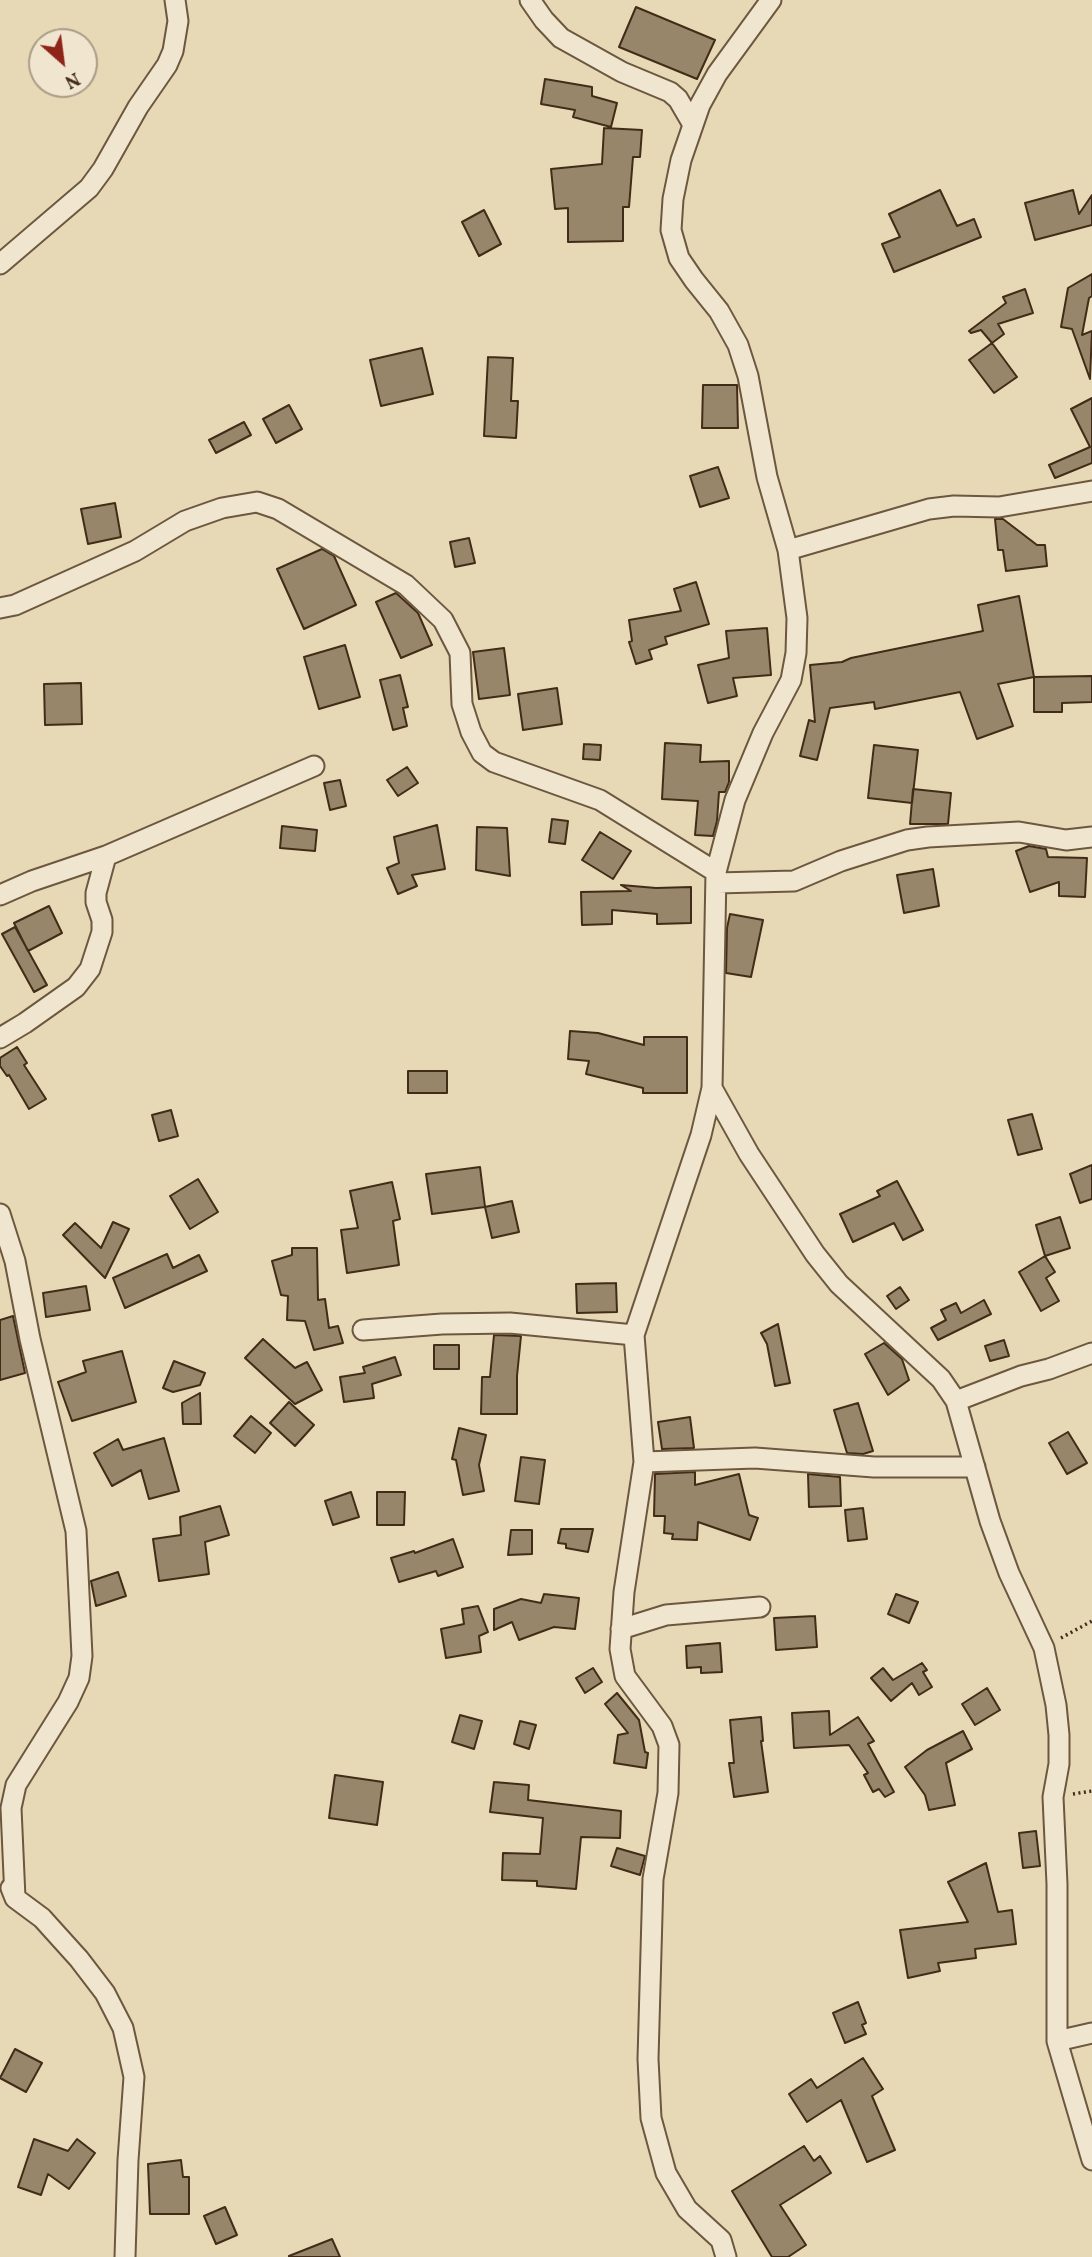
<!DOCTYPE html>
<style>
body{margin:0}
#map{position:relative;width:1092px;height:2257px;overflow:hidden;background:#e8d9b6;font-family:Vollkorn,serif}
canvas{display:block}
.north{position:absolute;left:28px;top:28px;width:70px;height:70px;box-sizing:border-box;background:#f0e6d0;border:2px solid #aa9c86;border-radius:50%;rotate:152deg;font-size:19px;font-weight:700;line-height:28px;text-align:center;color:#422c17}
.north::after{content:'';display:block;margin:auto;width:24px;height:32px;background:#8f2418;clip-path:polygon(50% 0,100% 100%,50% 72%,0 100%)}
</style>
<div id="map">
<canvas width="1092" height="2257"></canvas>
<div class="north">N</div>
</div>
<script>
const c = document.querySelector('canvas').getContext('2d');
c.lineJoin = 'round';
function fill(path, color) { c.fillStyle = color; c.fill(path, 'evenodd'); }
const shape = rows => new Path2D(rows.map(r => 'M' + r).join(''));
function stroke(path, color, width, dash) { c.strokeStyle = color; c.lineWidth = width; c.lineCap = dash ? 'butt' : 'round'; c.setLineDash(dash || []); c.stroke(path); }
const building = shape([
 [636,7,715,40,697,79,619,47,636,7],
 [545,79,592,87,592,96,617,103,611,127,573,117,575,110,541,104,545,79],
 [604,128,642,130,640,157,633,157,629,207,623,207,623,241,568,242,568,208,555,209,551,169,602,164,604,128],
 [940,190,957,226,974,219,981,237,894,272,882,244,900,237,889,214,940,190],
 [1073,190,1079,214,1092,195,1092,225,1035,240,1025,203,1073,190],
 [484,210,501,244,479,256,462,222,484,210],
 [1092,274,1092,296,1089,298,1082,335,1092,331,1090,379,1072,329,1061,327,1068,288,1092,274],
 [1025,289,1033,313,998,324,1004,334,992,343,981,330,971,333,969,331,1006,303,1003,297,1025,289],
 [992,343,1017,377,994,393,969,360,992,343],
 [422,348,433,394,381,406,370,360,422,348],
 [488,357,513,358,511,401,518,401,516,438,484,436,488,357],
 [703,385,737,385,738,428,702,428,703,385],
 [1092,398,1092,463,1055,478,1049,465,1090,447,1071,409,1092,398],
 [289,405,302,429,276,443,263,419,289,405],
 [244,422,251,435,216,453,209,440,244,422],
 [718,467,729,498,700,507,690,476,718,467],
 [115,503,121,537,88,544,81,509,115,503],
 [995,519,1003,519,1037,545,1045,545,1047,566,1006,571,1003,550,998,550,995,519],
 [469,538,475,563,455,567,450,542,469,538],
 [322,549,334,556,356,605,304,629,277,569,322,549],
 [696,582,709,624,665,637,667,644,649,650,652,659,636,664,629,642,632,641,629,620,681,611,674,589,696,582],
 [396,593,418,613,432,645,401,658,376,602,396,593],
 [1019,596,1034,677,998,684,1013,726,977,739,960,692,875,709,874,702,830,708,817,760,800,756,809,720,815,722,810,665,842,662,851,658,983,631,978,605,1019,596],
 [767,628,771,675,733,678,737,696,708,703,698,665,729,658,726,631,767,628],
 [345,645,360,697,319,709,304,657,345,645],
 [504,648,510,695,479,699,473,652,504,648],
 [400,675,408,707,403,708,407,726,393,730,380,680,400,675],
 [1092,676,1092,702,1062,703,1062,712,1034,712,1034,677,1092,676],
 [81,683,82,724,45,725,44,684,81,683],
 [557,688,562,724,523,730,518,694,557,688],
 [665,743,701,745,700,762,729,761,729,782,725,792,719,792,717,821,713,836,695,835,698,801,662,799,665,743],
 [584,744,601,745,600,760,583,759,584,744],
 [874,745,918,750,912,803,868,798,874,745],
 [407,767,418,783,398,796,387,780,407,767],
 [340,780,346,806,330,810,324,783,340,780],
 [913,789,951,793,948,824,910,824,913,789],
 [552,819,568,821,565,844,549,842,552,819],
 [437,825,445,869,412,875,417,886,398,894,387,868,399,863,394,837,437,825],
 [282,826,317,830,315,851,280,848,282,826],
 [477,827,507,828,510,876,476,870,477,827],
 [600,832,631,851,613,879,582,860,600,832],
 [1029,846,1046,849,1048,857,1087,858,1085,897,1059,896,1059,882,1030,892,1016,851,1029,846],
 [933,869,939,906,904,913,897,875,933,869],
 [621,885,656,888,691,887,691,923,657,924,657,914,612,910,612,924,582,925,581,892,631,891,621,885],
 [49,906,62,933,28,951,14,923,49,906],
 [730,914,763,920,751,977,726,973,727,928,730,914],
 [15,927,47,985,34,992,2,934,15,927],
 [570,1031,598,1033,644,1045,644,1037,687,1037,687,1093,643,1093,643,1088,586,1074,589,1061,568,1059,570,1031],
 [17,1047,27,1063,24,1065,46,1099,29,1109,9,1075,7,1076,0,1066,0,1058,17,1047],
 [408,1071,447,1071,447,1093,408,1093,408,1071],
 [171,1110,178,1136,159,1141,152,1115,171,1110],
 [1032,1114,1042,1149,1018,1155,1008,1120,1032,1114],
 [1092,1165,1092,1199,1080,1203,1070,1174,1092,1165],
 [480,1167,485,1207,432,1214,426,1174,480,1167],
 [198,1179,218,1212,190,1229,170,1196,198,1179],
 [897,1181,923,1230,903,1240,894,1223,853,1242,840,1214,880,1196,877,1191,897,1181],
 [392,1182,400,1219,393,1221,399,1265,347,1273,341,1230,358,1228,350,1191,392,1182],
 [512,1201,519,1232,492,1238,485,1207,512,1201],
 [1060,1217,1070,1248,1045,1256,1036,1225,1060,1217],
 [113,1222,129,1229,105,1278,63,1235,75,1223,101,1248,113,1222],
 [292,1248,317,1248,318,1300,325,1299,329,1328,338,1326,343,1343,314,1350,305,1321,287,1320,288,1296,281,1295,272,1261,292,1255,292,1248],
 [167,1254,173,1268,199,1255,207,1271,125,1308,113,1278,167,1254],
 [1045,1256,1055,1272,1046,1278,1059,1301,1041,1311,1019,1272,1045,1256],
 [616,1283,617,1312,577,1313,576,1284,616,1283],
 [86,1286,90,1310,46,1317,43,1293,86,1286],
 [900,1287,909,1300,896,1309,887,1296,900,1287],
 [984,1300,991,1314,938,1340,931,1328,946,1320,941,1310,956,1303,961,1313,984,1300],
 [13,1316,25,1373,0,1380,0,1320,13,1316],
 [778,1324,790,1383,775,1386,767,1344,761,1333,778,1324],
 [494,1335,521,1336,517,1376,517,1414,481,1414,482,1377,490,1377,494,1335],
 [263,1339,295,1368,307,1362,322,1390,295,1404,245,1358,263,1339],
 [1004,1340,1009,1356,990,1361,985,1346,1004,1340],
 [884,1343,902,1359,909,1380,888,1395,865,1354,884,1343],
 [434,1345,459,1345,459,1369,434,1369,434,1345],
 [122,1351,136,1402,72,1421,58,1382,86,1372,83,1361,122,1351],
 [395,1357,401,1375,372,1384,374,1398,344,1402,340,1377,365,1373,363,1367,395,1357],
 [174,1361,205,1373,200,1385,173,1392,163,1388,174,1361],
 [200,1393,201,1424,183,1424,182,1403,200,1393],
 [289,1402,314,1425,295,1446,270,1423,289,1402],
 [858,1403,873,1451,863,1454,847,1453,834,1410,858,1403],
 [251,1416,271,1433,255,1453,234,1436,251,1416],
 [690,1417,694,1448,662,1449,658,1422,690,1417],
 [459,1428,486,1435,479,1465,484,1491,463,1495,456,1460,452,1459,459,1428],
 [1068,1432,1087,1463,1067,1474,1049,1443,1068,1432],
 [164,1438,179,1491,149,1499,141,1470,112,1486,94,1453,118,1439,123,1450,164,1438],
 [521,1457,545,1460,539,1504,515,1501,521,1457],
 [695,1472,695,1485,739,1474,749,1515,758,1518,750,1540,698,1522,697,1540,672,1539,673,1534,664,1533,665,1516,654,1516,655,1474,695,1472],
 [808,1474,840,1477,841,1506,809,1507,808,1474],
 [351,1492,359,1517,333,1525,325,1501,351,1492],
 [377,1492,405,1492,404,1525,377,1525,377,1492],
 [220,1506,229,1535,205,1542,209,1574,159,1581,153,1539,181,1535,180,1517,220,1506],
 [863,1508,867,1539,848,1541,845,1510,863,1508],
 [561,1529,593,1529,588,1552,566,1548,566,1544,558,1543,561,1529],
 [511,1530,532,1530,532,1554,508,1555,511,1530],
 [453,1539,463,1567,438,1576,436,1571,399,1582,391,1558,414,1551,415,1553,453,1539],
 [118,1572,126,1596,96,1606,91,1581,118,1572],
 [544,1594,579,1598,575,1629,554,1627,519,1640,512,1622,494,1630,494,1609,521,1599,541,1603,544,1594],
 [896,1594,918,1602,909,1623,888,1614,896,1594],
 [478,1606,488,1632,479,1636,481,1652,446,1658,441,1629,464,1624,462,1609,478,1606],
 [815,1616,817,1647,776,1650,774,1618,815,1616],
 [720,1643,722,1672,701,1673,701,1667,687,1668,686,1646,720,1643],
 [922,1663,927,1670,923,1672,932,1687,919,1695,912,1683,891,1701,871,1678,883,1668,893,1680,922,1663],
 [593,1668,602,1682,585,1693,576,1678,593,1668],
 [987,1688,1000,1710,975,1725,962,1704,987,1688],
 [617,1693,639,1720,645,1752,648,1753,646,1768,614,1763,618,1735,628,1733,605,1704,617,1693],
 [829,1711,830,1735,858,1717,874,1741,868,1744,894,1792,885,1797,879,1789,873,1792,864,1775,868,1773,849,1745,794,1748,792,1713,829,1711],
 [460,1715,482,1721,474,1749,452,1742,460,1715],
 [761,1717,763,1741,761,1741,768,1792,734,1797,729,1763,734,1763,730,1720,761,1717],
 [520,1721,536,1725,529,1749,514,1744,520,1721],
 [963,1731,972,1749,946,1763,955,1805,929,1810,925,1795,905,1767,927,1750,963,1731],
 [335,1775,383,1782,377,1825,329,1818,335,1775],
 [494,1782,529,1785,528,1800,621,1811,620,1838,581,1837,576,1889,537,1886,537,1881,502,1880,503,1853,540,1854,543,1818,490,1812,494,1782],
 [1036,1831,1040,1866,1023,1868,1019,1833,1036,1831],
 [617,1848,645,1856,640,1875,611,1866,617,1848],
 [986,1863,998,1912,1012,1910,1016,1944,975,1949,976,1958,938,1963,940,1971,908,1978,900,1930,968,1922,948,1882,986,1863],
 [858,2002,866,2023,862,2025,866,2034,845,2043,833,2013,858,2002],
 [15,2049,42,2063,26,2092,0,2078,15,2049],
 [863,2058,883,2089,872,2096,895,2150,867,2162,841,2100,807,2122,789,2094,811,2079,817,2088,863,2058],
 [34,2139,68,2151,77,2139,95,2153,69,2189,48,2174,41,2195,18,2187,34,2139],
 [804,2146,814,2161,820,2156,831,2173,780,2205,806,2245,788,2257,772,2257,732,2191,804,2146],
 [181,2160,183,2177,189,2177,189,2214,150,2214,148,2164,181,2160],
 [225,2207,237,2235,216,2244,204,2216,225,2207],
 [332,2239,340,2257,289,2257,289,2256,332,2239]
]);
fill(building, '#98866a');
stroke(building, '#422c17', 2);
const minor = shape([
 [530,0,544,20,561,38,622,72,670,92,678,99,692,123],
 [0,264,89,188,103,169,138,107,167,65,173,51,178,21,175,0],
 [788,550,929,509,954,506,999,507,1092,491],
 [0,608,15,605,135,551,185,521,222,508,257,502,278,509,406,585,443,620,460,653,462,704,471,732,482,753,494,762,600,800,716,872],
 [717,883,794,881,841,861,907,840,928,837,1019,832,1066,840,1092,837],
 [0,895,32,881,106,856,314,766],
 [0,1038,25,1023,76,987,90,969,102,932,102,920,96,902,96,893,106,856],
 [712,1088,749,1154,815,1254,839,1284,941,1379,956,1401,990,1521,1009,1573,1044,1648,1056,1705,1059,1735,1059,1764,1053,1797,1057,1884,1057,2041,1092,2160],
 [0,1214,15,1261,30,1339,76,1531,82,1656,79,1678,68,1702,16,1785,11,1808,15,1898],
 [363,1330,442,1324,510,1323,634,1335],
 [956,1401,1021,1376,1049,1369,1092,1353],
 [644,1462,755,1458,874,1467,975,1467],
 [621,1629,666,1615,760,1607],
 [11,1888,15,1898,42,1918,79,1959,105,1993,123,2028,134,2077,128,2160,125,2257],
 [1057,2041,1092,2033],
 [726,2257,721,2240,687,2209,666,2173,651,2118,648,2059,653,1879,668,1793,669,1745,662,1726,625,1676,620,1649,624,1592,644,1462,634,1335,701,1135,712,1088,716,872,735,800,763,733,791,680,796,653,797,618,788,550,767,477,748,376,738,345,719,311,694,280,679,258,671,230,673,199,681,160,700,105,717,74,771,0]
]);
stroke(minor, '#6c573f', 23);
stroke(shape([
 [1061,1638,1092,1621],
 [1073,1794,1092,1791]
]), '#422c17', 3.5, [2, 3.5]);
stroke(minor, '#f0e6d0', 19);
</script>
